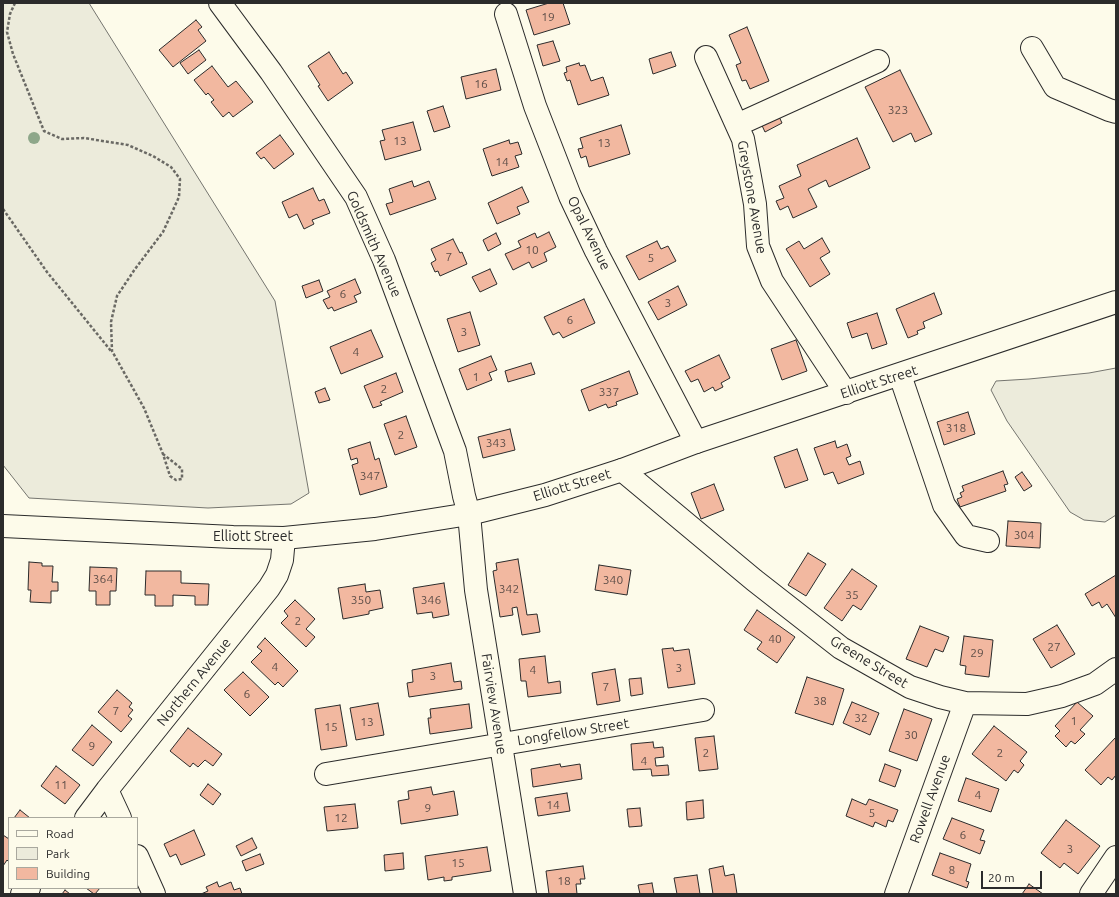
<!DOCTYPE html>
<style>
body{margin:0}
#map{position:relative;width:1119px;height:897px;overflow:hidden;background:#fdfbea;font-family:Ubuntu,sans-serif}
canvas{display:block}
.frame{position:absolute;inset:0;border:4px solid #2b2b2b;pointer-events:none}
.legend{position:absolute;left:8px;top:817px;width:130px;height:72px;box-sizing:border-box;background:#fdfbea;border:1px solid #a9a89e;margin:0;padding:5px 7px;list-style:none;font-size:12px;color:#2b2b2b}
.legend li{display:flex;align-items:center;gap:8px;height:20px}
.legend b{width:20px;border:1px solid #a9a89e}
.scale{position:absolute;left:981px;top:871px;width:61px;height:18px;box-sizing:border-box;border:2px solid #2b2b2b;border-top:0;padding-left:5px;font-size:12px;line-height:14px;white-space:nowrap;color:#2b2b2b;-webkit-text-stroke:3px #fdfbea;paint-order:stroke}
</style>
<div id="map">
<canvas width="1119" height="897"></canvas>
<div class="frame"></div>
<ul class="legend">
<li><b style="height:5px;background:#fdfbea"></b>Road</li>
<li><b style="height:11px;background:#ecebdb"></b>Park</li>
<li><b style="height:11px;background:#f2b8a0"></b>Building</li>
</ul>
<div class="scale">20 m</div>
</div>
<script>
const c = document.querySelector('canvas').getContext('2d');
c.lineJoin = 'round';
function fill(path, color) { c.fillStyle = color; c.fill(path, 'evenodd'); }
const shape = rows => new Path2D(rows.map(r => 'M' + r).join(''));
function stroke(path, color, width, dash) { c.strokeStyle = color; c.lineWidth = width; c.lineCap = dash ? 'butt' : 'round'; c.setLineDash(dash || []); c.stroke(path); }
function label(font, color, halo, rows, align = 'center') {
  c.font = font + ' Ubuntu,sans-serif'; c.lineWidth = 3; c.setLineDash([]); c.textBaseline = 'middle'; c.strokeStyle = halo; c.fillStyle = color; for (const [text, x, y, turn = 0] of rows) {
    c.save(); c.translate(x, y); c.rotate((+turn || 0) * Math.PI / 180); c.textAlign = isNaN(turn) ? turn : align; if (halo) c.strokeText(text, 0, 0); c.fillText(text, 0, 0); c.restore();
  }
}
const green = shape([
 [3,3,89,3,275,301,309,493,291,504,208,508,29,498,3,465,3,3],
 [1116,368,1116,515,1105,522,1084,520,1070,512,1007,421,991,390,996,381,1029,379,1089,373,1116,368]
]);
fill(green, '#ecebdb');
stroke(green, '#74746e', 1);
const building = shape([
 [549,3,563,3,570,24,534,35,526,10,549,3],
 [196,20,202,27,198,30,206,41,173,67,159,50,196,20],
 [747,27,769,81,750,89,746,80,742,81,736,65,741,63,729,35,747,27],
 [553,41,560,61,543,66,537,45,553,41],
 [199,50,206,60,188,74,180,63,199,50],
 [329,52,343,74,346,72,353,83,328,101,318,86,320,85,308,66,329,52],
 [671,52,676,66,653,74,649,59,671,52],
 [579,63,580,66,585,65,591,81,603,77,609,95,578,105,570,80,567,81,564,73,567,72,566,67,579,63],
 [212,66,228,87,236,81,253,102,233,117,229,112,223,117,211,102,214,100,208,93,206,95,194,80,212,66],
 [496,69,501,90,466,99,461,77,496,69],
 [900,70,932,134,915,142,911,133,893,142,865,87,900,70],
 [443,106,450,127,434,132,427,111,443,106],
 [776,110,782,123,765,132,759,119,776,110],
 [413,122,421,150,385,160,380,141,385,140,382,130,413,122],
 [621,125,630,154,589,167,586,156,581,158,578,149,583,148,580,138,621,125],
 [280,135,294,154,274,169,264,157,261,159,256,153,280,135],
 [857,138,870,168,829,187,826,180,808,189,817,207,793,218,788,206,780,210,776,201,784,198,779,186,801,176,797,165,857,138],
 [509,140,510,144,518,142,522,154,515,156,519,167,492,176,483,149,509,140],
 [412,181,414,187,429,181,436,199,390,215,386,204,393,202,389,189,412,181],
 [522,187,529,202,517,207,520,214,497,224,488,203,522,187],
 [313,188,319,201,324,199,330,213,312,220,314,224,304,229,297,214,289,218,282,202,313,188],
 [549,232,556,247,544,253,547,261,532,268,529,262,513,270,505,254,521,247,518,241,535,233,537,238,549,232],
 [496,233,501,244,488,251,483,240,496,233],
 [822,238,830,252,820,258,830,274,810,287,786,249,799,241,804,249,822,238],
 [453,239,460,253,462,252,467,264,440,276,438,271,435,272,431,263,436,260,431,249,453,239],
 [657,241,661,249,668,246,676,261,639,280,626,256,657,241],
 [490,269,497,284,480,292,472,277,490,269],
 [355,279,361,293,354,296,357,302,334,311,332,307,328,309,323,300,330,297,327,291,355,279],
 [319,280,323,291,306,298,302,286,319,280],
 [678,286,687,305,658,320,648,302,678,286],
 [934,293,942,314,923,322,925,328,917,331,918,334,908,338,896,309,934,293],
 [584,299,595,323,563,338,559,332,553,335,544,317,584,299],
 [470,312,480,345,458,352,447,319,470,312],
 [877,313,887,344,872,349,867,333,852,338,847,323,877,313],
 [371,330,383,357,341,374,330,347,371,330],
 [796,340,807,371,782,380,771,349,796,340],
 [719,355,730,378,721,383,723,387,715,391,713,387,704,392,698,379,691,382,685,371,719,355],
 [491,356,497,370,489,373,492,380,467,390,459,369,491,356],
 [531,363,535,374,508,382,505,371,531,363],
 [629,371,638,394,616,402,617,405,608,408,606,404,589,411,581,390,629,371],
 [396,373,403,392,380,402,382,405,373,408,364,386,396,373],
 [325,388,330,400,319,403,315,392,325,388],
 [968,412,975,434,944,445,937,422,968,412],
 [406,416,417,447,395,455,384,424,406,416],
 [510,429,515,450,483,458,478,437,510,429],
 [835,441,837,448,847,444,851,456,846,458,849,465,860,461,864,474,838,484,833,472,824,475,814,448,835,441],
 [370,442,375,460,379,458,387,487,360,495,352,465,358,463,357,458,351,460,348,449,370,442],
 [797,449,808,480,785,488,774,457,797,449],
 [1003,471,1008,484,1004,485,1006,491,960,507,957,499,962,497,960,493,964,491,962,486,1003,471],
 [1022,472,1032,486,1024,491,1015,477,1022,472],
 [714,484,724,510,701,519,691,493,714,484],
 [1008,521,1041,523,1040,548,1006,546,1008,521],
 [808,553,826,564,806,596,788,585,808,553],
 [518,559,527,615,537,614,540,632,522,635,517,607,512,608,513,615,500,617,493,571,497,570,496,563,518,559],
 [29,562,42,563,42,566,53,566,52,582,58,582,58,591,51,591,51,603,30,602,31,590,28,590,29,562],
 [599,565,631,570,627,595,595,590,599,565],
 [90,567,117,568,116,591,110,591,110,605,96,605,96,591,89,591,90,567],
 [852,569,877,586,861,610,853,605,842,621,824,608,852,569],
 [146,571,181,571,181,583,209,584,208,605,195,605,195,596,173,595,173,606,155,606,155,595,145,595,146,571],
 [1116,575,1116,618,1107,604,1102,608,1099,602,1092,606,1085,594,1116,575],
 [444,583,449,615,433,618,432,612,417,614,413,588,444,583],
 [365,584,366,592,380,590,383,608,369,611,369,614,343,619,338,588,365,584],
 [295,600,315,619,306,629,315,637,306,647,281,623,288,616,284,611,295,600],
 [757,610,795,637,777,663,757,649,762,642,744,630,757,610],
 [1057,625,1075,654,1051,668,1033,639,1057,625],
 [920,626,949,637,943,652,935,649,927,667,906,659,920,626],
 [964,636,993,640,989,677,965,674,966,666,960,665,964,636],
 [265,638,298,671,283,687,278,682,275,685,251,662,262,651,257,647,265,638],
 [673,648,674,651,689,649,695,684,668,688,662,649,673,648],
 [545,656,548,683,560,681,561,693,528,697,526,681,521,681,519,659,545,656],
 [451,663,454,682,461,681,462,689,409,697,407,683,413,682,412,670,451,663],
 [615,669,620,701,597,705,592,673,615,669],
 [243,672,269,697,250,716,224,690,243,672],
 [807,677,844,689,833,725,795,713,807,677],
 [641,678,643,694,631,696,629,679,641,678],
 [117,690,132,703,129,707,133,710,128,716,132,719,121,732,98,712,117,690],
 [852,702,879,713,870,735,843,723,852,702],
 [1077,702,1093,716,1080,730,1085,734,1075,744,1071,741,1066,747,1055,736,1060,731,1055,726,1077,702],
 [378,703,384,735,356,740,350,708,378,703],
 [469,704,472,728,430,734,428,718,431,718,430,709,469,704],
 [340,705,347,746,321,750,315,709,340,705],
 [904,709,932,719,917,761,889,751,904,709],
 [92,725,112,742,93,766,72,750,92,725],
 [994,726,1027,752,1020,761,1024,765,1018,773,1014,770,1006,781,972,754,994,726],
 [188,728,222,754,213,766,205,760,198,767,193,763,190,767,170,751,188,728],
 [714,736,718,769,699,771,695,738,714,736],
 [1116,737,1116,775,1112,780,1108,777,1101,785,1085,770,1116,737],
 [653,742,654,748,663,747,664,757,655,758,656,766,668,765,669,775,652,776,651,769,633,770,631,744,653,742],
 [560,764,561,767,580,764,582,779,533,787,531,769,560,764],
 [885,764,901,770,895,787,879,781,885,764],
 [56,766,80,785,65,804,41,786,56,766],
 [966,778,999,789,991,812,958,801,966,778],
 [208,784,221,794,213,805,200,795,208,784],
 [431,787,433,795,454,791,458,815,401,824,398,801,409,799,408,791,431,787],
 [567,793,570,811,538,816,535,798,567,793],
 [852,799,866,805,869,799,898,810,893,822,888,820,886,827,875,822,873,827,846,816,852,799],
 [703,800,704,818,687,820,686,802,703,800],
 [355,804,358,828,327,831,324,807,355,804],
 [640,808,642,826,629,827,627,809,640,808],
 [20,810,30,818,14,818,20,810],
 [952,818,984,830,980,840,985,841,980,854,943,839,952,818],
 [1066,820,1100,846,1078,874,1064,863,1060,868,1041,853,1066,820],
 [194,830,205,855,181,865,176,854,170,857,164,844,194,830],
 [3,835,9,839,9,862,7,860,3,866,3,835],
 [252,838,257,848,241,856,236,846,252,838],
 [487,847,491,871,452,877,452,880,444,881,444,877,428,880,425,856,487,847],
 [403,853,404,869,385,871,384,855,403,853],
 [940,853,971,864,966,881,969,882,967,888,932,875,940,853],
 [260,854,264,864,246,871,242,861,260,854],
 [583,866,585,879,580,879,581,884,576,884,577,894,549,894,546,871,583,866],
 [723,866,725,876,734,874,737,894,713,894,709,869,723,866],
 [697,875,700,894,677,894,674,878,697,875],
 [217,882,219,887,231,882,234,890,240,888,242,894,201,894,208,891,206,887,217,882],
 [652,883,654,894,640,894,638,885,652,883],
 [1029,884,1043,894,1022,894,1029,884],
 [86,888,100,888,95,894,94,894,86,888],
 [65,890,70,894,62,894,65,890]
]);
fill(building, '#f2b8a0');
stroke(building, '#2b2b2b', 1);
const minor = shape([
 [220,3,271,72,356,197,384,260,455,451,464,496,469,514,476,590,525,894],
 [506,14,535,106,570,196,596,251,696,442],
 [1032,48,1055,87,1109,110,1116,112],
 [706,57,743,139,755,204,758,246,772,281,846,393],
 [737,125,878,61],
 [900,375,944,505,966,536,988,541],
 [622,470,754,580,841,648,910,687,940,697,965,703,1027,704,1062,696,1095,684,1116,669],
 [326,774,703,710],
 [107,790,120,818],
 [86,818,107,790,269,588,277,575,282,560,284,538],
 [137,856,154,894],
 [22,894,29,888],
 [896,894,965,703],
 [1091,894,1116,857]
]);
const major = shape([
 [3,526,233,537,284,538,375,529,469,514,545,495,622,470,696,442,1116,302]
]);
stroke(minor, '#2b2b2b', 24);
stroke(major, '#2b2b2b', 24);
stroke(shape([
 [15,3,10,14,7,32,13,54,44,131,62,139,84,138,128,145,153,156,171,167,180,179,179,197,163,232,135,269,117,296,111,322,112,351,144,408,163,454,170,476,176,480,182,479,182,469,163,454],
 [3,209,47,272,111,351]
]), '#6a6964', 2.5, [3, 2]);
stroke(minor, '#fdfbea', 22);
stroke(major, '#fdfbea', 22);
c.fillStyle = '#8ea78a';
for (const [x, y] of [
 [34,138]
]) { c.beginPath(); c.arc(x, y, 6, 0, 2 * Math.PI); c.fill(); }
label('12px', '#5d4e48', null, [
 ["19",548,17],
 ["16",481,84],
 ["323",898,110],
 ["13",400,141],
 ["13",604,143],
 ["14",502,162],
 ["10",532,250],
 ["7",449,257],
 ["5",651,258],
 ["6",343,294],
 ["3",668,303],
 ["6",570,320],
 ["3",464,332],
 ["4",356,352],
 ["1",476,377],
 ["2",384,389],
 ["337",609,392],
 ["318",956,428],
 ["2",401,435],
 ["343",496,443],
 ["347",370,476],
 ["304",1024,535],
 ["364",103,579],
 ["340",613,580],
 ["342",509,589],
 ["35",852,595],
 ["350",361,600],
 ["346",431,600],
 ["2",298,621],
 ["40",775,639],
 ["27",1054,647],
 ["29",977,653],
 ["4",275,667],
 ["3",679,668],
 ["4",533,670],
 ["3",433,676],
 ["7",606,687],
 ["6",247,694],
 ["38",820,701],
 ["7",116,711],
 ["32",861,718],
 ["1",1074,721],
 ["13",367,722],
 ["15",331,727],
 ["30",911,735],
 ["9",92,746],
 ["2",706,753],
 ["2",1000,753],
 ["4",644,761],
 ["11",61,785],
 ["4",978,795],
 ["14",553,805],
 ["9",428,808],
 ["5",872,813],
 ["12",341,818],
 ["6",963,835],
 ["3",1070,849],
 ["15",458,863],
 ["8",952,870],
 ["18",564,881]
]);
label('14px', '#2b2b2b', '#fdfbea', [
 ["Greystone Avenue",752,197,80],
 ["Opal Avenue",589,233,64],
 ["Goldsmith Avenue",374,244,66],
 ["Elliott Street",879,382,-18],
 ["Elliott Street",572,485,-17],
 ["Elliott Street",253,536],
 ["Greene Street",869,662,31],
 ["Northern Avenue",194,682,-51],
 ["Fairview Avenue",494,704,81],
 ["Longfellow Street",573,732,-9],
 ["Rowell Avenue",930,799,-70]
]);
</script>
